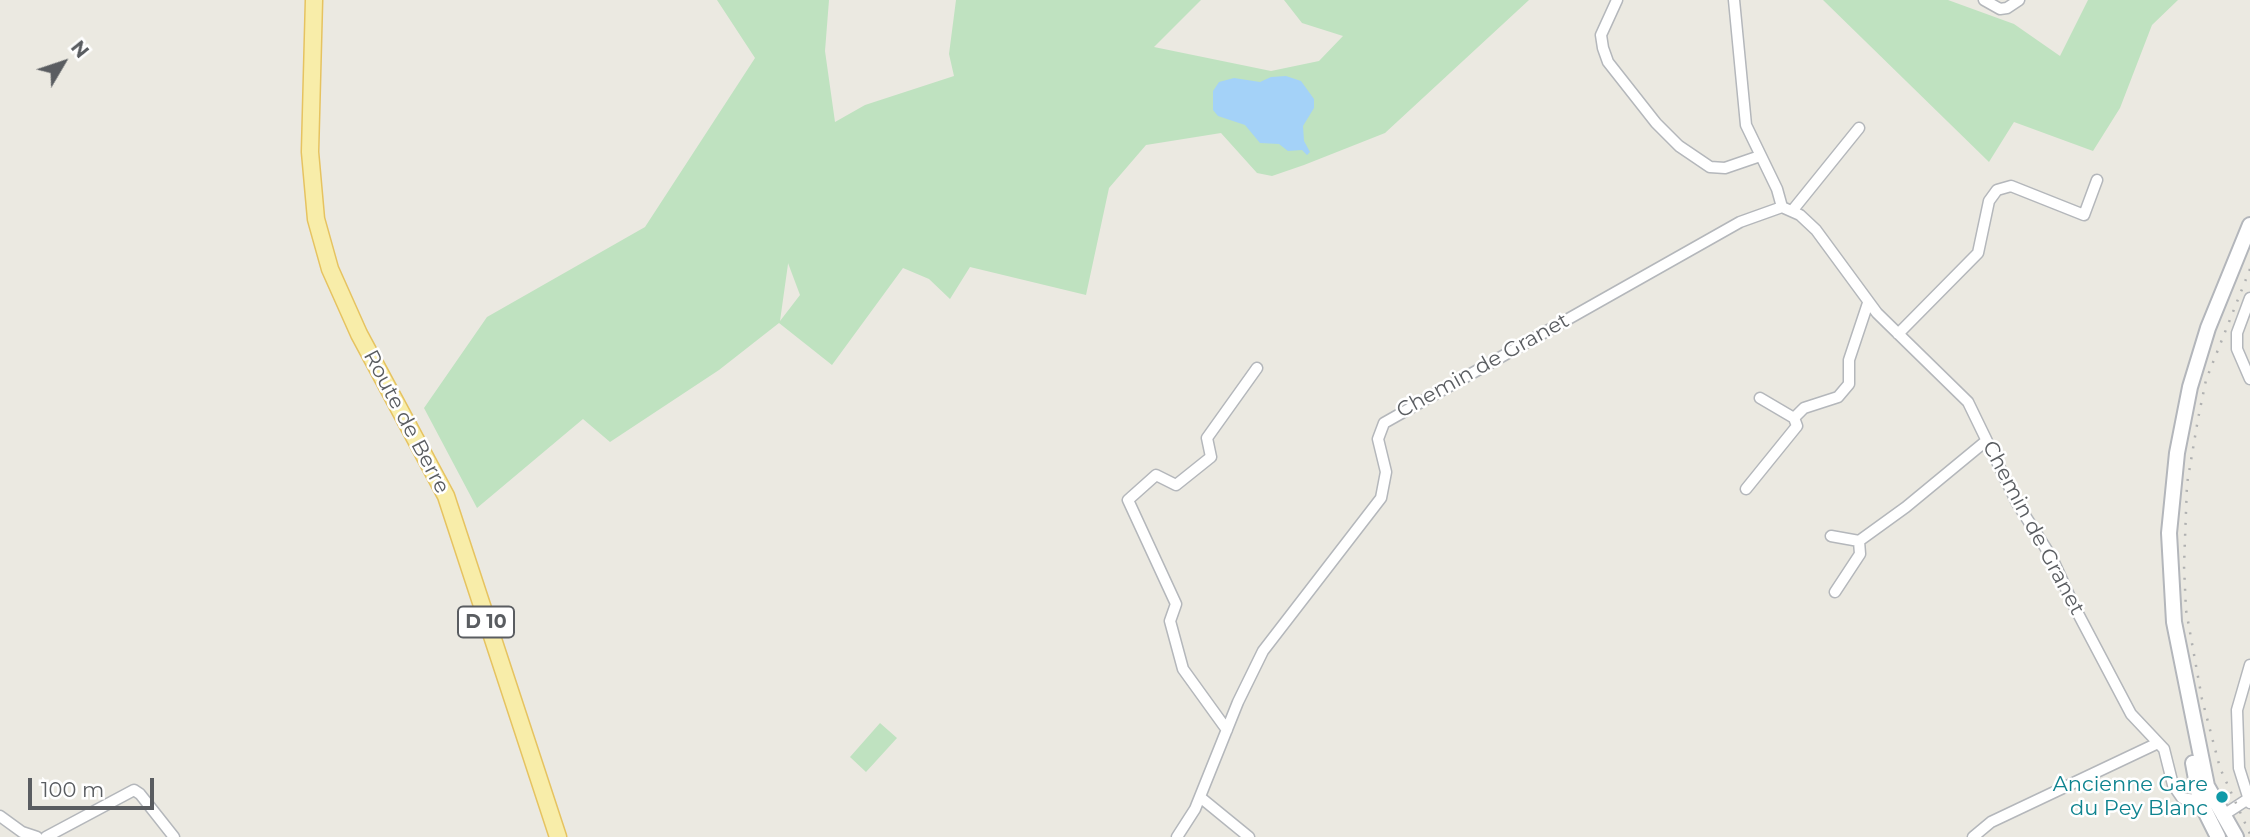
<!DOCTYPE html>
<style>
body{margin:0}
#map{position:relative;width:2250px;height:837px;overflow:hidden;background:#ebe9e1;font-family:Montserrat,sans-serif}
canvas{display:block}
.north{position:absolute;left:28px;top:28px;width:70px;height:70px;-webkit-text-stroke:5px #fff;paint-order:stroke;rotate:51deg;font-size:19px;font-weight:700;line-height:28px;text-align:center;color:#5a5d61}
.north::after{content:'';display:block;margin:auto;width:24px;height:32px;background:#5a5d61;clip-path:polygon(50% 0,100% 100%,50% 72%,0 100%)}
.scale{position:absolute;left:28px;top:778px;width:126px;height:32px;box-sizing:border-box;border:4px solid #5a5d61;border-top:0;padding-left:9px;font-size:21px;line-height:24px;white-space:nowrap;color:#5a5d61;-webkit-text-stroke:5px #fff;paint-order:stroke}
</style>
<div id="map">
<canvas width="2250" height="837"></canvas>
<div class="north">N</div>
<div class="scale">100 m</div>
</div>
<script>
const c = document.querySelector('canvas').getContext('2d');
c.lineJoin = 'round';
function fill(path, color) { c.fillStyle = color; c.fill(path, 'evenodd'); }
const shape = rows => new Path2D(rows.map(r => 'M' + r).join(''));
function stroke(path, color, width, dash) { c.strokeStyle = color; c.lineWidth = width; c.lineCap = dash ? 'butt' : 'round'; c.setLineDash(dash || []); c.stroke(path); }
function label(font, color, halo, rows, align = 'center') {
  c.font = font + ' Montserrat,sans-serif'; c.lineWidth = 5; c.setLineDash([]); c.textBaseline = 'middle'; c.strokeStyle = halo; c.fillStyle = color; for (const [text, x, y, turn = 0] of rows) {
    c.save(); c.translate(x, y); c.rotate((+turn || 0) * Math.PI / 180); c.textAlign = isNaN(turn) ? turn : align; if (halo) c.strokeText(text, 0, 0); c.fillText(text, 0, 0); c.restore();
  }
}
fill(shape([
 [717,0,829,0,825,51,835,122,865,105,954,76,949,54,956,0,1201,0,1154,47,1271,71,1319,61,1343,36,1302,23,1284,0,1529,0,1385,133,1304,165,1272,176,1257,173,1221,133,1146,145,1109,188,1086,295,970,267,950,299,929,279,903,268,832,365,779,323,719,370,610,442,583,419,477,508,424,408,487,317,645,227,755,58],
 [788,263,800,295,780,321,788,264],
 [1823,0,1948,0,2014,24,2060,56,2088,0,2178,0,2152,25,2120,108,2093,151,2014,122,1989,162],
 [880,723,897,738,866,772,850,757]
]), '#bfe2c0');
fill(shape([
 [1286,76,1301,81,1314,99,1314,108,1303,126,1304,141,1310,152,1307,155,1302,150,1288,151,1279,144,1260,143,1245,125,1218,116,1213,110,1213,91,1219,82,1234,78,1260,82,1271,77]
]), '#a4d2f8');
const street = shape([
 [1617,0,1601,35,1603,48,1608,62,1656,123,1679,146,1710,167,1725,168,1760,156],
 [1734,0,1746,125,1777,189,1782,207],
 [1984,0,2000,9,2007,8,2019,0],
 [1792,211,1859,128],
 [2250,298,2237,333,2237,349,2250,379],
 [1898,334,1978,253,1989,201,1997,190,2011,186,2084,215,2097,180],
 [1760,398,1794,418,1804,408,1838,397,1849,384,1849,360,1868,303],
 [1746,489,1797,426,1794,418],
 [1831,536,1859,541],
 [1835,592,1860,554,1859,541,1906,507,1986,441],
 [2250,665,2237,710,2239,768,2250,803],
 [1227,730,1183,669,1170,621,1176,604,1128,500,1156,475,1176,485,1211,457,1207,438,1257,368],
 [1200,797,1249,837],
 [0,816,22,832,37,837],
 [2222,816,2248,799],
 [46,837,134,790,140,794,174,837],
 [1177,837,1195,809,1238,702,1263,651,1381,498,1386,472,1378,439,1384,423,1740,222,1782,207,1800,215,1816,230,1877,313,1968,402,2017,503,2052,558,2073,604,2131,714,2164,749,2173,785,2182,798,2200,801],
 [1973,837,1991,822,2158,743]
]);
const secondary = shape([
 [2193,763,2200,801,2218,837],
 [2236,837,2207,786,2174,622,2169,533,2177,453,2190,387,2208,328,2250,225]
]);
const primary = shape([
 [314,0,310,152,316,219,330,269,359,334,446,496,558,837]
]);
stroke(street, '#b4b7bb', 13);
stroke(secondary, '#b3b6bb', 18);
stroke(primary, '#e6c360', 19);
stroke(street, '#fff', 10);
stroke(secondary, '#fff', 14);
stroke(primary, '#f8eda9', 16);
stroke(shape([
 [2250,269,2206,380,2198,419,2187,484,2184,566,2186,610,2202,699,2220,768,2250,834]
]), '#b0b1b1', 2.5, [2, 9]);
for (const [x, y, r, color] of [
 [2222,797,7,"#0f9aa8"]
]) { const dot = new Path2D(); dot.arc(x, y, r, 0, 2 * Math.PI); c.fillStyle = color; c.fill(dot); stroke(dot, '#fff', 2.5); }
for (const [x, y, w] of [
 [486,622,56]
]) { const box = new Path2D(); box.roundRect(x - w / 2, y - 15.5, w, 31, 5); c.fillStyle = '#fff'; c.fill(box); stroke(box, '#5a5d61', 2); }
label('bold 19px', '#5a5d61', null, [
 ["D 10",486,622]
]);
label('21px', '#5a5d61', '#fff', [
 ["Chemin de Granet",1483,366,-29],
 ["Route de Berre",406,422,62],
 ["Chemin de Granet",2033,528,62]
]);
label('21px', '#0d838f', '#fff', [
 ["Ancienne Gare",2208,785],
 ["du Pey Blanc",2208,809]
], 'right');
</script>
